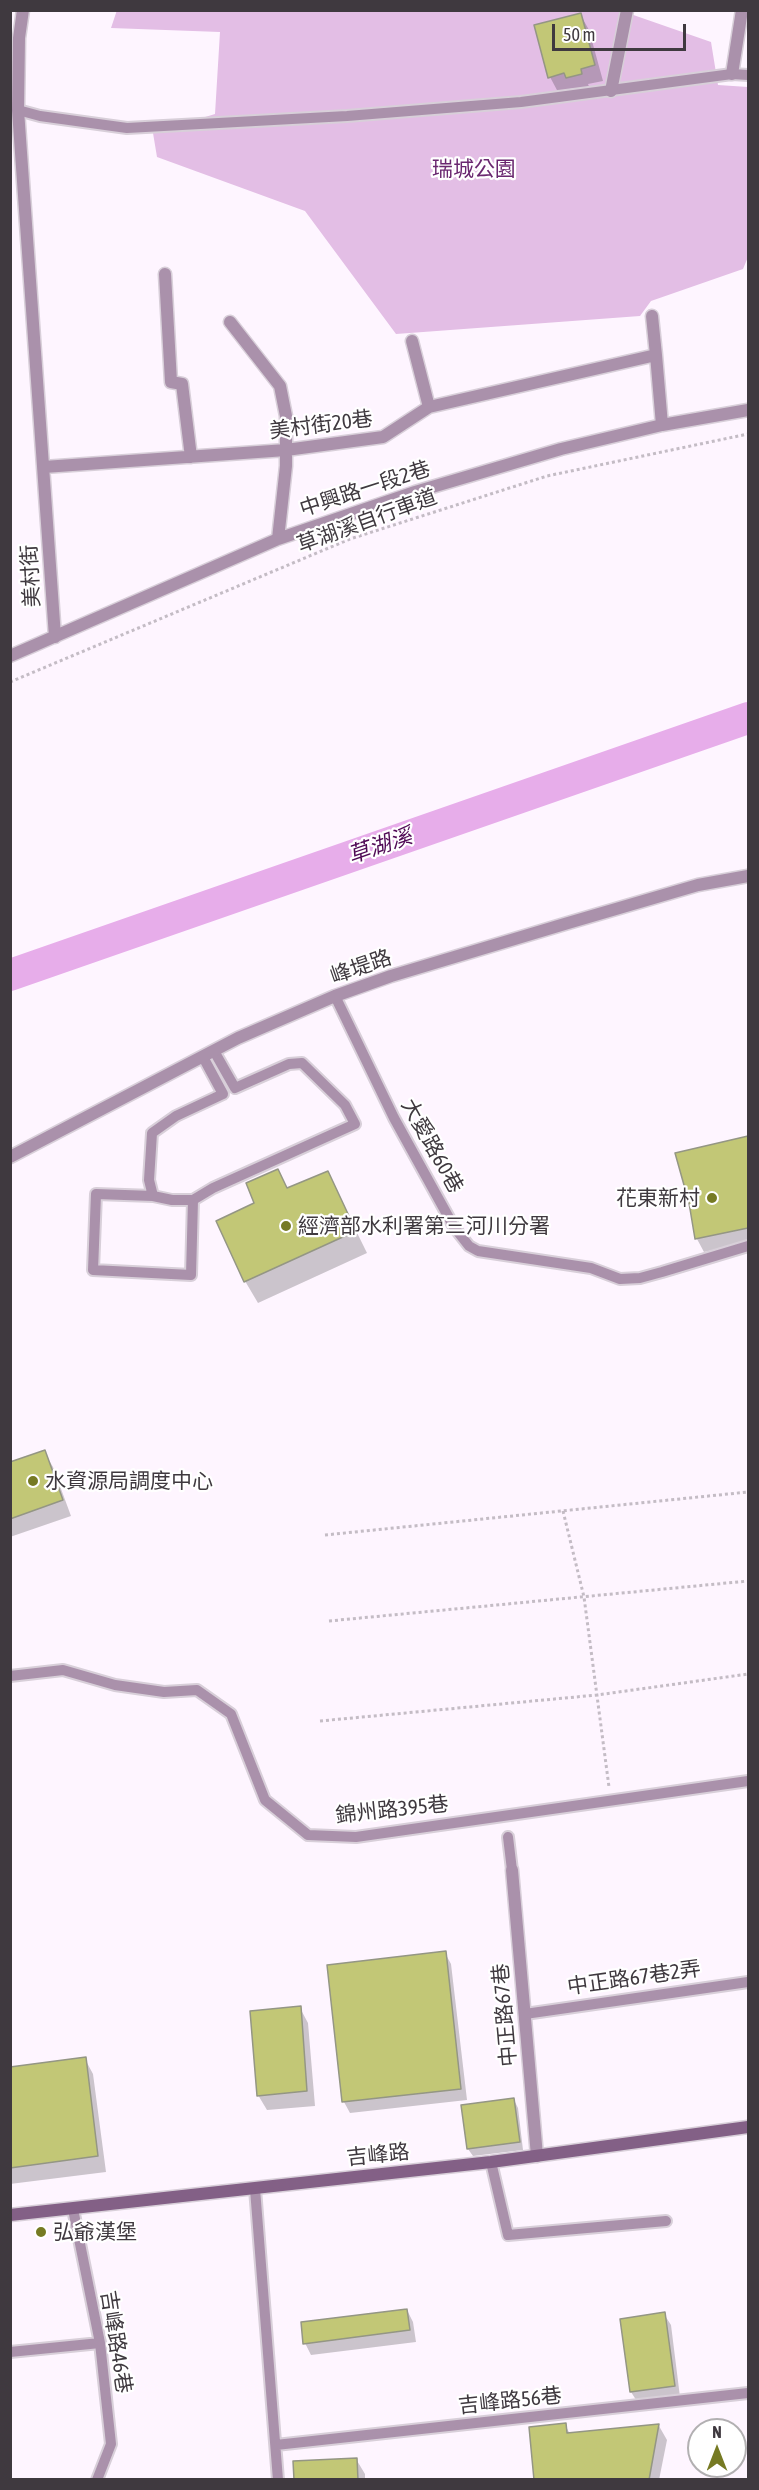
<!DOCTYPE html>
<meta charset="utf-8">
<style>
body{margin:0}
#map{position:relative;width:759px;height:2490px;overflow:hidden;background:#fef5ff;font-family:"Asap Condensed",sans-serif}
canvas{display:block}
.frame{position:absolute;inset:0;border:12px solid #3f393f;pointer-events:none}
.north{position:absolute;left:687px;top:2418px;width:60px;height:60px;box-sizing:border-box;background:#fff;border:2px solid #b2b0b2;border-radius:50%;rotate:0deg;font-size:16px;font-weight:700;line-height:24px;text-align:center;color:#3f393f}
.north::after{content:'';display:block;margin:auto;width:21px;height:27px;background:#767a23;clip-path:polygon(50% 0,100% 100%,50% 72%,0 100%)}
.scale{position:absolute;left:552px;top:24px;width:134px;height:27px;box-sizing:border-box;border:3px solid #3f393f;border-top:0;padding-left:8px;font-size:18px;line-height:21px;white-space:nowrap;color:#3f393f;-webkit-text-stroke:4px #fff;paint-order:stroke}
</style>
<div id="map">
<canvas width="759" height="2490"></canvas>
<div class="frame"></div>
<div class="north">N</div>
<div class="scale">50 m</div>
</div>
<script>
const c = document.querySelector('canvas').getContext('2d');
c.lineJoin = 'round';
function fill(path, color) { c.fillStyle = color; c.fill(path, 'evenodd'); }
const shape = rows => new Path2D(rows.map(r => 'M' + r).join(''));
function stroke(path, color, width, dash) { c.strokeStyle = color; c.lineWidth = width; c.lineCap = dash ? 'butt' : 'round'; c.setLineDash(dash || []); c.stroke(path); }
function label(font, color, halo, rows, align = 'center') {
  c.font = font + ' "Asap Condensed","Noto Sans TC",sans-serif'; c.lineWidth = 4.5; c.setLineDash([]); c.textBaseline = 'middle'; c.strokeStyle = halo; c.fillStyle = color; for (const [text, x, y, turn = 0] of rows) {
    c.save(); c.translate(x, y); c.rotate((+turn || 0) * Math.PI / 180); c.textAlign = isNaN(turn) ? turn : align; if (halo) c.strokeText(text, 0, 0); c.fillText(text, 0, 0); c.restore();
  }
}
fill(shape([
 [117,10,619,10,711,42,718,85,748,87,748,257,743,269,651,301,640,316,396,334,305,211,157,157,153,133,215,114,220,32,111,28]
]), '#e3bee5');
fill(shape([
 [580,14,589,30,603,81,588,84,590,89,576,92,574,88,558,92,550,77],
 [748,1135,748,1242,704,1252,697,1239,690,1202],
 [327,1172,367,1253,258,1303,245,1281,256,1204],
 [44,1452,53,1467,71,1516,10,1537,10,1464],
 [445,1953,451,1964,467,2100,350,2113,344,2102],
 [300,2008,308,2023,315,2106,267,2110,258,2095],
 [85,2059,93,2074,106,2172,10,2184,10,2068],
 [514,2100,518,2108,523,2150,473,2156,468,2149],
 [407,2310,413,2322,416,2342,311,2355,305,2343],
 [664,2314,671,2325,680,2397,638,2403,631,2392],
 [565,2425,570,2434,659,2426,667,2440,659,2480,535,2480],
 [356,2459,365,2474,365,2480,296,2480]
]), '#0003');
stroke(shape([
 [10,975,748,718]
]), '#e7adea', 32);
const building = shape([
 [581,13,595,65,581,69,582,74,566,78,564,73,548,78,534,25,581,13],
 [748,1136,748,1228,695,1239,689,1203,675,1153,748,1136],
 [278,1169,287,1188,328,1171,356,1231,244,1282,216,1221,254,1203,246,1183,278,1169],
 [45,1450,63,1500,10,1519,10,1462,45,1450],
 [446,1951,461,2089,342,2102,327,1965,446,1951],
 [301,2006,307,2091,257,2096,250,2011,301,2006],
 [86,2057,98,2156,10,2168,10,2067,86,2057],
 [514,2098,520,2142,467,2149,461,2105,514,2098],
 [407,2309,410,2330,303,2344,301,2322,407,2309],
 [665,2312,675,2386,630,2392,620,2319,665,2312],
 [566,2423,567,2433,659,2424,649,2480,534,2480,529,2427,566,2423],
 [357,2458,358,2480,294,2480,293,2461,357,2458]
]);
fill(building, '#c2c776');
stroke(building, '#949684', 1.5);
const lane = shape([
 [18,110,40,116,127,128,347,116,521,102,732,74,748,75],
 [335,996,394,1118,454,1227,469,1246,478,1251,591,1268,620,1279,640,1278,662,1272,748,1246],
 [203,1057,223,1094,176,1116,152,1133,149,1180,153,1196,172,1200,193,1200,213,1188,355,1124,345,1105,302,1063,289,1064,235,1088,214,1051],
 [153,1196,96,1194,93,1270,191,1275,193,1200],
 [10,1676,63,1670,115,1685,164,1692,197,1690,231,1714,265,1800,308,1835,356,1837,748,1781],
 [508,1837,512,1870],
 [525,2014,748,1982],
 [491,2162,508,2235,666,2221],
 [255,2189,278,2480],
 [73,2209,100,2343,111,2444,97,2480],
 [10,2352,100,2343],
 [276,2445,748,2393]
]);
const street = shape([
 [23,10,19,38,18,110,55,637],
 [732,74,742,10],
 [611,91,627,10],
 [165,274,171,382,182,384,191,457],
 [230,322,280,386,286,416,286,466,278,539],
 [412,341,429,407],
 [656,355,662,425],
 [44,467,286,450,383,437,429,407,656,355,652,316],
 [10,656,278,539,415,492,561,449,662,425,748,410],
 [10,1157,238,1038,335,996,391,976,568,923,698,885,748,876],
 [512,1870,537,2156]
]);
const secondary = shape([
 [10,2215,491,2162,748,2127]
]);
stroke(lane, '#d8cfd9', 14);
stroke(street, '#d8cfd9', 15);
stroke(secondary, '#d8cfd9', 15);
stroke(shape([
 [10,682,350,539,547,476,748,434],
 [563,1511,584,1597,609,1787],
 [325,1535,748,1492],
 [329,1621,748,1581],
 [320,1721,597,1695,748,1674]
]), '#c4bcc5', 3, [3, 3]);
stroke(lane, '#aa91ab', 10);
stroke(street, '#aa91ab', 12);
stroke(secondary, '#836086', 12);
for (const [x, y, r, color] of [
 [712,1198,6,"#767a23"],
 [286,1226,6,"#767a23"],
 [33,1481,6,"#767a23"],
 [41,2232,6,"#767a23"]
]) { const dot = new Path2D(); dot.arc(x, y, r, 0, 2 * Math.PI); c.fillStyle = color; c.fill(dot); stroke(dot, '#fff', 2); }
label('21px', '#6a2770', '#fff', [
 ["瑞城公園",474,169]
]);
label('21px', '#3f393f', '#fff', [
 ["美村街20巷",321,425,-7],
 ["中興路一段2巷",365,489,-18],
 ["草湖溪自行車道",367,521,-20],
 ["美村街",31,576,-93],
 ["峰堤路",361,967,-19],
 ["大愛路60巷",432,1146,61],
 ["錦州路395巷",392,1810,-6],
 ["中正路67巷2弄",634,1978,-8],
 ["中正路67巷",505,2015,-95],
 ["吉峰路",378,2155,-6],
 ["吉峰路46巷",116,2342,81],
 ["吉峰路56巷",510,2401,-6]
]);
label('21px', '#3f393f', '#fff', [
 ["花東新村",700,1198,"right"],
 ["經濟部水利署第三河川分署",298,1226],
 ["水資源局調度中心",45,1481],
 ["弘爺漢堡",53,2232]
], 'left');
label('italic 22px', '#4f0955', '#fff', [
 ["草湖溪",380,846,-19]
]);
</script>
